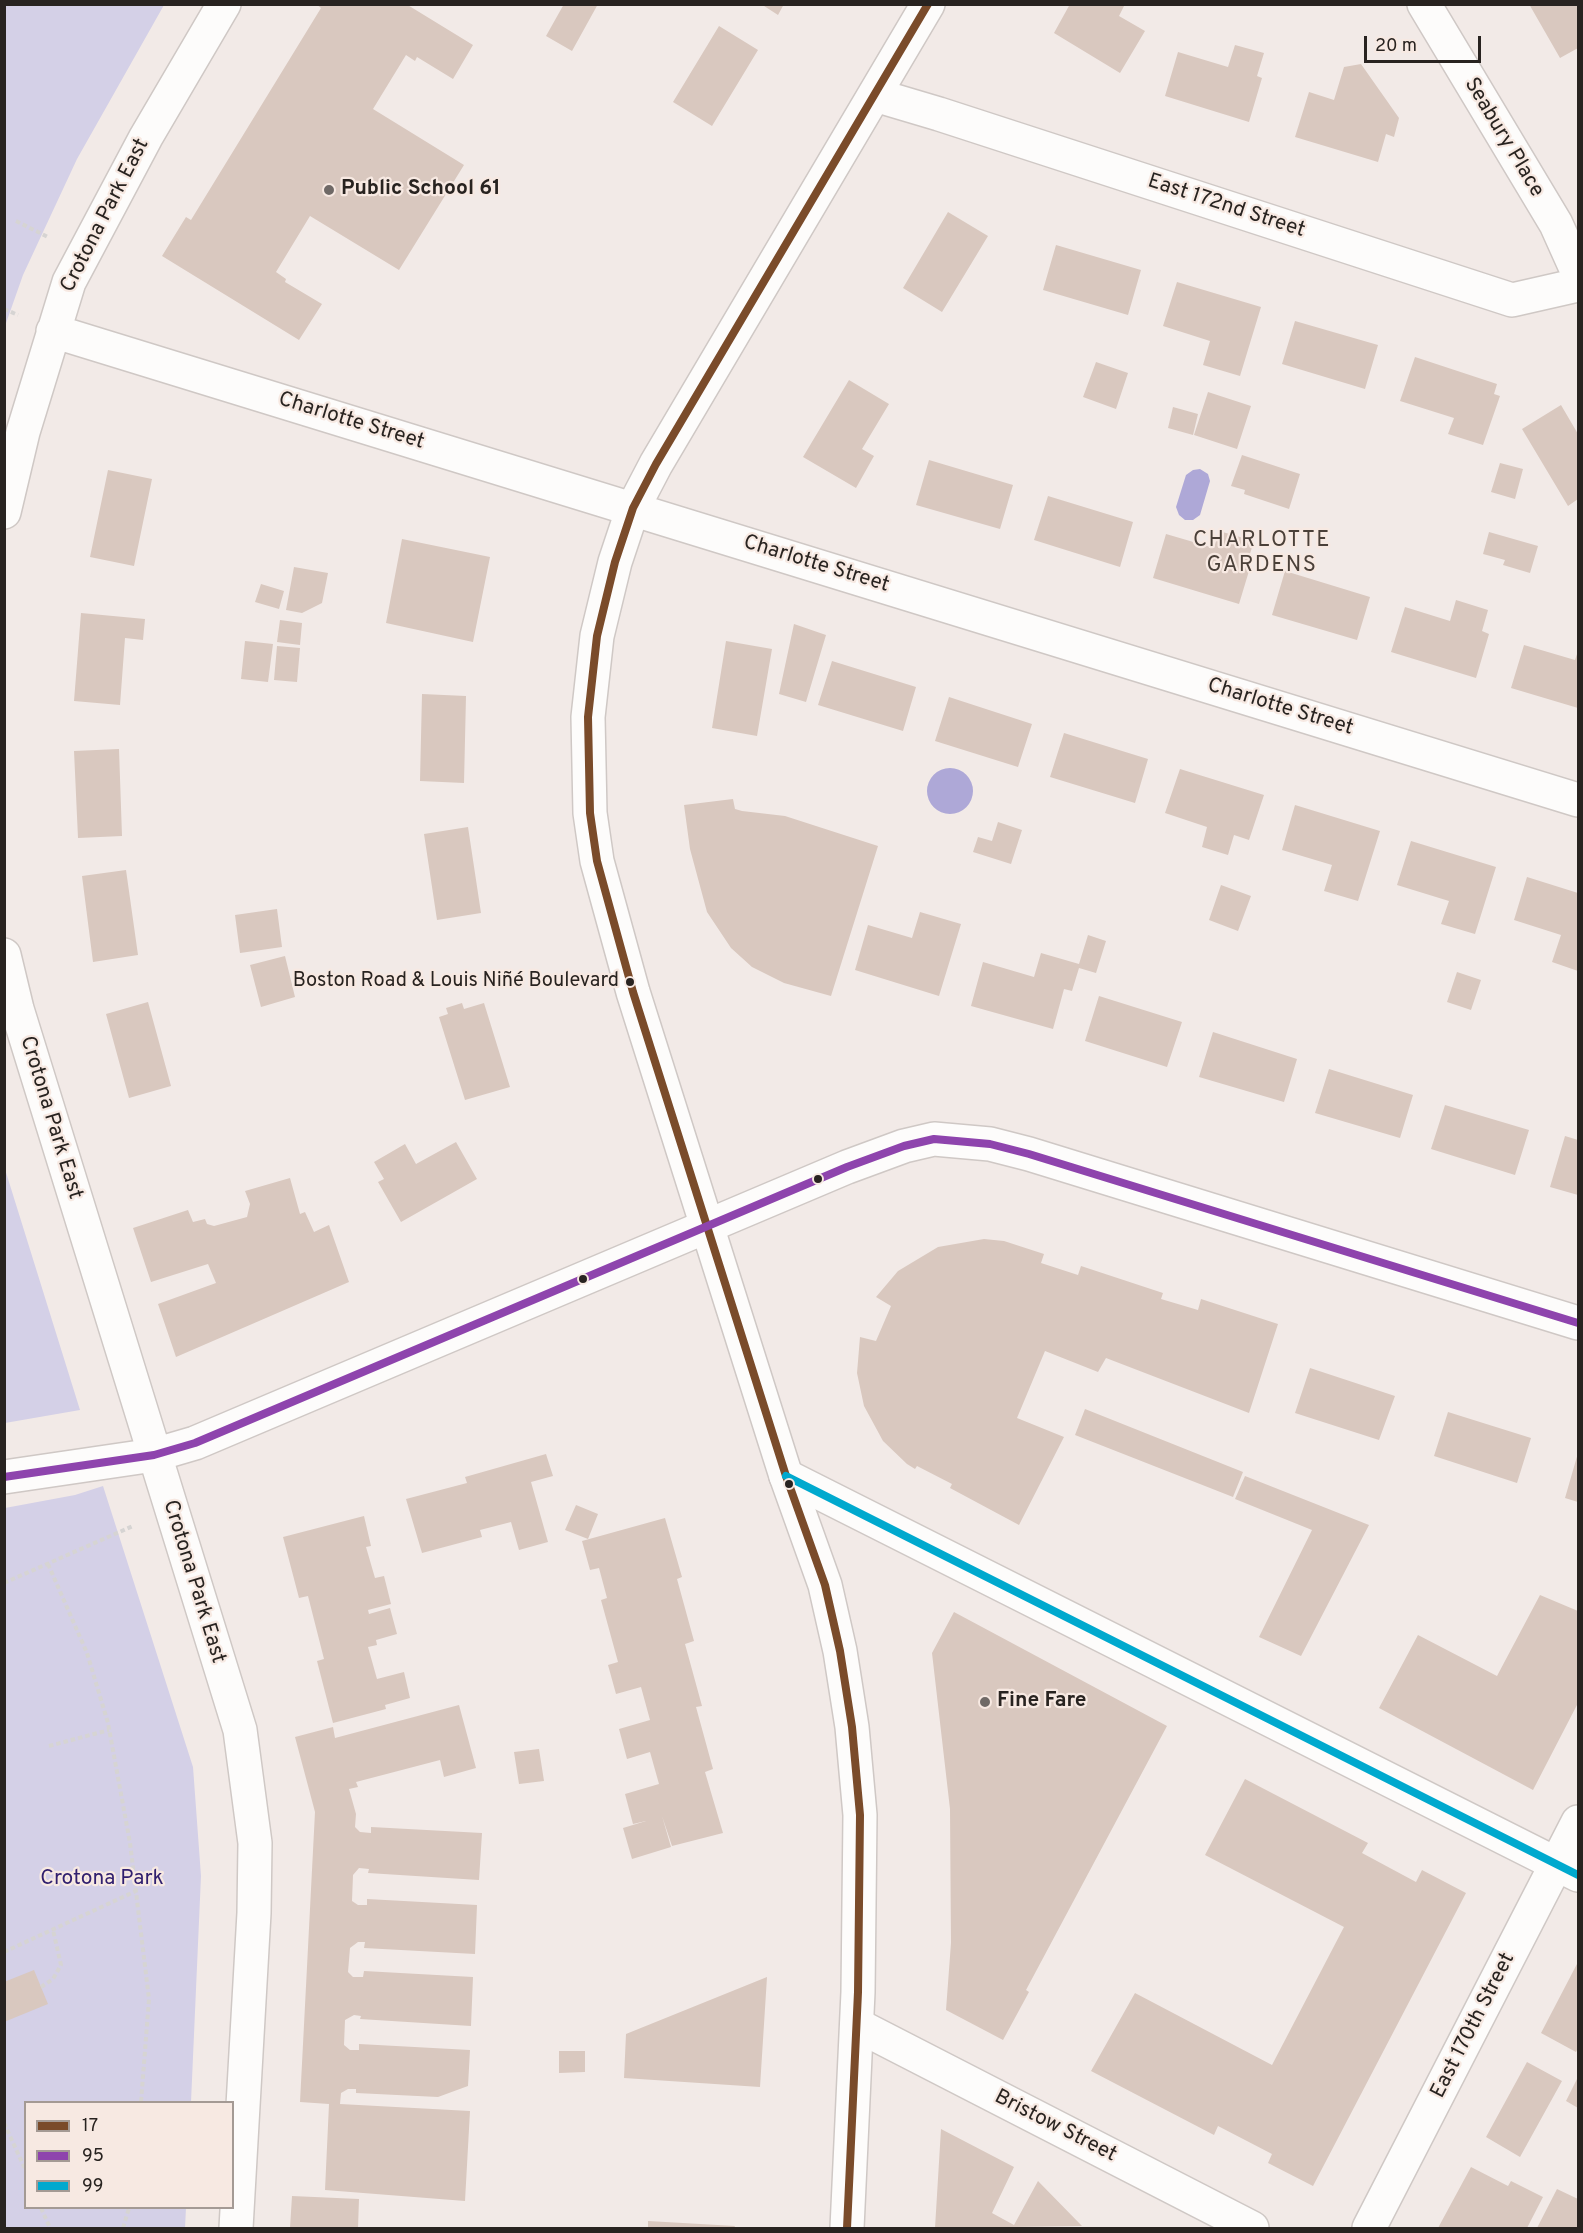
<!DOCTYPE html>
<meta charset="utf-8">
<style>
body{margin:0}
#map{position:relative;width:1583px;height:2233px;overflow:hidden;background:#f2eae7;font-family:Overpass,sans-serif}
canvas{display:block}
.frame{position:absolute;inset:0;border:6px solid #282320;pointer-events:none}
.legend{position:absolute;left:24px;top:2101px;width:210px;height:108px;box-sizing:border-box;background:#f7e9e2;border:2px solid #a49a94;margin:0;padding:8px 10px;list-style:none;font-size:18px;color:#282320}
.legend li{display:flex;align-items:center;gap:12px;height:30px}
.legend b{width:30px;border:2px solid #a49a94}
.scale{position:absolute;left:1364px;top:36px;width:117px;height:27px;box-sizing:border-box;border:3px solid #282320;border-top:0;padding-left:8px;font-size:18px;line-height:21px;white-space:nowrap;color:#282320;-webkit-text-stroke:4px #f7e9e2;paint-order:stroke}
</style>
<div id="map">
<canvas width="1583" height="2233"></canvas>
<div class="frame"></div>
<ul class="legend">
<li><b style="height:8px;background:#7a4b2a"></b>17</li>
<li><b style="height:8px;background:#8e44ad"></b>95</li>
<li><b style="height:8px;background:#00a9ce"></b>99</li>
</ul>
<div class="scale">20 m</div>
</div>
<script>
const c = document.querySelector('canvas').getContext('2d');
c.lineJoin = 'round';
function fill(path, color) { c.fillStyle = color; c.fill(path, 'evenodd'); }
const shape = rows => new Path2D(rows.map(r => 'M' + r).join(''));
function stroke(path, color, width, dash) { c.strokeStyle = color; c.lineWidth = width; c.lineCap = dash ? 'butt' : 'round'; c.setLineDash(dash || []); c.stroke(path); }
function label(font, color, halo, rows, align = 'center') {
  c.font = font + ' Overpass,sans-serif'; c.lineWidth = 4.5; c.setLineDash([]); c.textBaseline = 'middle'; c.strokeStyle = halo; c.fillStyle = color; for (const [text, x, y, turn = 0] of rows) {
    c.save(); c.translate(x, y); c.rotate((+turn || 0) * Math.PI / 180); c.textAlign = isNaN(turn) ? turn : align; if (halo) c.strokeText(text, 0, 0); c.fillText(text, 0, 0); c.restore();
  }
}
fill(shape([
 [4,5,164,5,77,159,23,275,5,326],
 [4,1166,80,1410,5,1423,4,1423],
 [103,1486,193,1767,201,1876,191,2102,26,2102,26,2208,186,2208,185,2228,5,2228,5,1508,75,1495]
]), '#d4d0e7');
fill(shape([
 [1200,469,1208,474,1210,481,1200,515,1193,520,1185,520,1179,515,1176,507,1186,475,1193,470],
 '927 791a23 23 0 1 1 46 0a23 23 0 1 1-46 0Z'
]), '#aea8d7');
fill(shape([
 [316,4,406,4,473,45,453,79,417,57,415,61,406,55,373,109,464,165,399,270,310,216,276,272,286,279,285,282,322,304,299,340,162,256,186,217,191,220,321,8],
 [564,4,598,4,572,51,546,36],
 [761,4,784,4,778,15],
 [1070,4,1125,4,1119,16,1145,31,1120,73,1054,33],
 [1529,4,1578,4,1578,48,1560,58],
 [719,26,758,50,712,126,673,102],
 [1235,45,1264,53,1257,76,1262,78,1249,122,1165,96,1178,52,1228,67],
 [1361,64,1399,118,1394,137,1386,134,1378,162,1295,137,1309,92,1334,100,1344,67],
 [948,212,988,236,942,312,903,288],
 [1056,245,1141,270,1128,315,1043,290],
 [1177,282,1261,307,1240,376,1203,365,1210,341,1163,326],
 [1295,321,1378,345,1365,389,1282,364],
 [1415,357,1497,384,1494,394,1500,396,1483,445,1448,434,1454,418,1400,401],
 [1096,362,1128,373,1116,409,1083,397],
 [849,380,889,404,862,449,874,456,856,488,803,457],
 [1208,392,1251,406,1237,449,1194,435],
 [1561,405,1578,434,1578,499,1568,506,1522,429],
 [1173,407,1198,414,1193,435,1168,428],
 [1242,455,1300,474,1289,509,1244,494,1245,490,1231,486],
 [929,460,1013,485,1000,529,916,505],
 [1500,463,1523,469,1515,499,1491,492],
 [108,470,152,479,134,566,90,557],
 [1048,496,1133,522,1120,567,1034,540],
 [1219,531,1254,541,1248,560,1252,561,1239,604,1153,578,1166,534,1214,548],
 [1489,532,1538,546,1530,573,1503,565,1505,560,1483,554],
 [402,539,490,557,473,642,386,623],
 [294,567,328,573,322,603,302,613,286,610],
 [1285,571,1370,597,1357,640,1272,615],
 [261,584,284,591,279,609,255,602],
 [1456,600,1488,610,1482,631,1489,634,1476,678,1391,652,1405,607,1450,621],
 [81,613,145,619,143,640,125,638,120,705,74,701],
 [280,620,302,623,300,645,277,642],
 [794,624,826,635,806,702,779,694],
 [245,641,273,644,268,682,241,679],
 [726,641,772,649,757,736,712,728],
 [1524,645,1575,660,1578,651,1578,708,1511,688],
 [277,646,300,648,297,682,274,680],
 [832,661,916,687,903,731,818,705],
 [422,694,466,696,464,783,420,781],
 [949,697,1032,724,1018,767,935,741],
 [1064,733,1148,759,1135,803,1050,777],
 [119,749,122,836,78,838,74,751],
 [1180,769,1264,795,1249,840,1234,835,1228,855,1202,847,1207,827,1165,813],
 [733,799,735,809,742,811,785,816,878,846,831,996,784,983,752,967,731,948,707,912,690,849,684,805],
 [1295,805,1380,831,1358,901,1324,891,1332,865,1282,850],
 [998,822,1022,830,1011,864,973,852,978,837,992,841],
 [468,827,481,913,437,920,424,834],
 [1411,841,1496,867,1475,934,1441,924,1449,901,1397,885],
 [126,870,138,955,93,962,82,876],
 [1527,877,1578,893,1578,971,1552,962,1561,935,1514,920],
 [1221,885,1251,896,1238,931,1209,920],
 [277,909,282,947,240,953,235,915],
 [920,912,961,924,939,996,855,970,868,925,912,938],
 [1088,935,1106,941,1096,973,1079,968,1072,991,1064,989,1053,1029,971,1006,983,962,1034,977,1041,953,1079,964],
 [285,956,295,997,261,1007,250,965],
 [1457,972,1481,980,1471,1010,1447,1002],
 [1099,996,1182,1022,1167,1067,1085,1041],
 [148,1002,171,1086,129,1098,106,1014],
 [462,1003,464,1009,484,1003,510,1087,465,1100,439,1017,448,1014,446,1008],
 [1213,1032,1297,1059,1284,1102,1199,1077],
 [1329,1069,1413,1095,1400,1138,1315,1113],
 [1445,1105,1529,1130,1515,1175,1431,1149],
 [1565,1136,1578,1140,1578,1195,1550,1187],
 [456,1142,477,1179,401,1222,378,1182,384,1179,374,1162,405,1144,416,1164],
 [290,1178,300,1214,305,1212,314,1232,329,1225,349,1282,176,1357,158,1304,216,1283,208,1264,151,1282,133,1228,188,1210,193,1222,205,1219,207,1224,214,1226,247,1217,250,1204,245,1191],
 [984,1239,1004,1241,1044,1254,1041,1263,1078,1275,1081,1266,1163,1293,1161,1299,1198,1310,1201,1299,1278,1324,1249,1413,1106,1358,1098,1372,1045,1351,1017,1418,1064,1437,1019,1525,950,1488,952,1484,917,1466,915,1469,907,1464,883,1441,864,1406,857,1373,860,1337,876,1341,891,1306,876,1297,898,1271,938,1247],
 [1310,1368,1395,1396,1379,1440,1295,1413],
 [1085,1409,1243,1472,1233,1497,1075,1435],
 [1448,1412,1531,1438,1517,1483,1434,1456],
 [1578,1453,1578,1502,1565,1498],
 [546,1454,553,1476,531,1482,548,1542,519,1550,511,1522,480,1530,482,1537,422,1553,406,1499,467,1483,465,1477],
 [1245,1476,1369,1525,1301,1656,1259,1637,1312,1530,1235,1499],
 [576,1505,598,1514,588,1539,565,1530],
 [364,1516,371,1546,366,1547,375,1578,384,1576,391,1604,368,1610,369,1614,390,1608,397,1634,376,1640,377,1645,368,1647,377,1679,404,1672,410,1698,385,1705,386,1709,333,1723,317,1661,324,1659,308,1596,299,1598,283,1537],
 [665,1518,682,1577,677,1579,694,1641,685,1644,702,1706,696,1707,713,1769,705,1772,723,1833,672,1846,662,1816,671,1847,632,1859,623,1828,646,1821,633,1824,625,1794,659,1784,650,1752,627,1759,619,1729,650,1720,641,1687,616,1694,608,1665,618,1662,601,1600,607,1598,599,1568,590,1570,582,1541],
 [1540,1595,1578,1611,1578,1703,1533,1790,1379,1708,1418,1635,1497,1676],
 [954,1612,1167,1726,1026,1990,1029,1992,1003,2040,946,2010,951,1943,950,1809,932,1653],
 [459,1705,476,1768,444,1777,440,1760,356,1782,358,1787,349,1789,356,1814,355,1827,360,1832,371,1833,371,1827,482,1833,479,1880,368,1873,369,1869,359,1868,353,1875,352,1901,358,1905,367,1905,367,1899,477,1905,475,1954,364,1948,365,1942,358,1942,350,1948,348,1972,353,1977,363,1977,364,1971,473,1977,471,2026,360,2019,361,2016,354,2015,345,2020,344,2045,350,2050,359,2050,359,2044,470,2050,468,2086,438,2097,356,2093,356,2089,348,2089,341,2093,340,2104,470,2111,465,2201,325,2190,329,2104,300,2102,315,1812,295,1737,333,1727,335,1738],
 [539,1749,544,1781,519,1784,514,1752],
 [1245,1779,1368,1843,1362,1853,1416,1882,1422,1870,1466,1893,1313,2186,1268,2163,1272,2154,1218,2126,1214,2135,1091,2071,1135,1993,1272,2065,1344,1927,1205,1855],
 [1578,1962,1578,2048,1576,2052,1541,2033],
 [34,1970,48,2004,4,2022,4,1982],
 [767,1977,760,2087,624,2078,626,2034],
 [559,2051,585,2051,585,2072,559,2073],
 [1527,2062,1562,2081,1520,2157,1486,2137],
 [1578,2077,1578,2108,1566,2101],
 [941,2129,1014,2167,992,2213,1014,2225,1038,2181,1082,2226,935,2228],
 [1471,2167,1508,2186,1511,2181,1543,2197,1527,2228,1438,2228],
 [1557,2189,1578,2199,1578,2228,1537,2228],
 [292,2196,359,2199,358,2228,290,2228],
 [648,2221,735,2226,734,2228,648,2228]
]), '#d9c8bf');
const minor = shape([
 [1424,4,1556,224,1578,273],
 [875,95,939,114,1512,300,1578,285],
 [53,331,1578,800],
 [4,512,23,432,69,282,146,137,224,4],
 [4,955,17,1009,240,1730,255,1843,254,1913,236,2228],
 [786,1476,1578,1875],
 [857,2025,1252,2228],
 [1369,2228,1578,1822]
]);
const tertiary = shape([
 [4,1477,154,1455,195,1443,847,1167,904,1146,934,1139,990,1144,1029,1154,1578,1323]
]);
const secondary = shape([
 [847,2228,858,1992,860,1815,852,1727,840,1651,825,1585,786,1476,633,992,597,861,590,813,588,717,597,636,615,562,633,508,656,464,928,4]
]);
stroke(minor, '#cfc8c5', 36);
stroke(tertiary, '#cfc8c5', 36);
stroke(secondary, '#cfc8c5', 36);
stroke(shape([
 [16,221,48,237],
 [4,309,18,315],
 [48,1564,87,1653,108,1723,130,1843,149,1999,141,2102],
 [4,1583,133,1526],
 [49,1746,109,1730],
 [4,1952,136,1891],
 [41,1987,53,1979,61,1965,53,1930],
 [4,2123,26,2171],
 [41,2208,50,2228],
 [123,2228,129,2208]
]), '#d6d4d3', 4, [4.5, 3]);
stroke(minor, '#fdfcfb', 33);
stroke(tertiary, '#fdfcfb', 33);
stroke(secondary, '#fdfcfb', 33);
stroke(shape([
 [847,2228,858,1992,860,1815,852,1727,840,1651,825,1585,786,1476,633,992,597,861,590,813,588,717,597,636,615,562,633,508,656,464,928,4]
]), '#7a4b2a', 8);
stroke(shape([
 [4,1477,154,1455,195,1443,847,1167,904,1146,934,1139,990,1144,1029,1154,1578,1323]
]), '#8e44ad', 8);
stroke(shape([
 [786,1476,1578,1875]
]), '#00a9ce', 8);
for (const [x, y, r, color] of [
 [329,190,6,"#6f6966"],
 [630,982,5,"#282320"],
 [818,1179,5,"#282320"],
 [583,1279,5,"#282320"],
 [789,1484,5,"#282320"],
 [985,1702,6,"#6f6966"]
]) { const dot = new Path2D(); dot.arc(x, y, r, 0, 2 * Math.PI); c.fillStyle = color; c.fill(dot); stroke(dot, '#f7e9e2', 2); }
label('20px', '#282320', '#f7e9e2', [
 ["Boston Road & Louis Niñé Boulevard",619,982]
], 'right');
label('21px', '#282320', '#f7e9e2', [
 ["Seabury Place",1503,138,59],
 ["East 172nd Street",1226,207,18],
 ["Crotona Park East",106,216,-63],
 ["Charlotte Street",351,422,17],
 ["Charlotte Street",816,565,17],
 ["Charlotte Street",1280,708,17],
 ["Crotona Park East",50,1118,73],
 ["Crotona Park East",193,1582,73],
 ["East 170th Street",1474,2026,-63],
 ["Bristow Street",1055,2127,27]
]);
label('bold 21px', '#282320', '#f7e9e2', [
 ["Public School 61",341,190],
 ["Fine Fare",997,1702]
], 'left');
label('21px', '#31206f', '#f7e9e2', [
 ["Crotona Park",102,1880]
]);
c.letterSpacing = '1.5px';
label('22px', '#4a4039', '#f7e9e2', [
 ["CHARLOTTE",1262,542],
 ["GARDENS",1262,567]
]);
c.letterSpacing = '0px';
</script>
